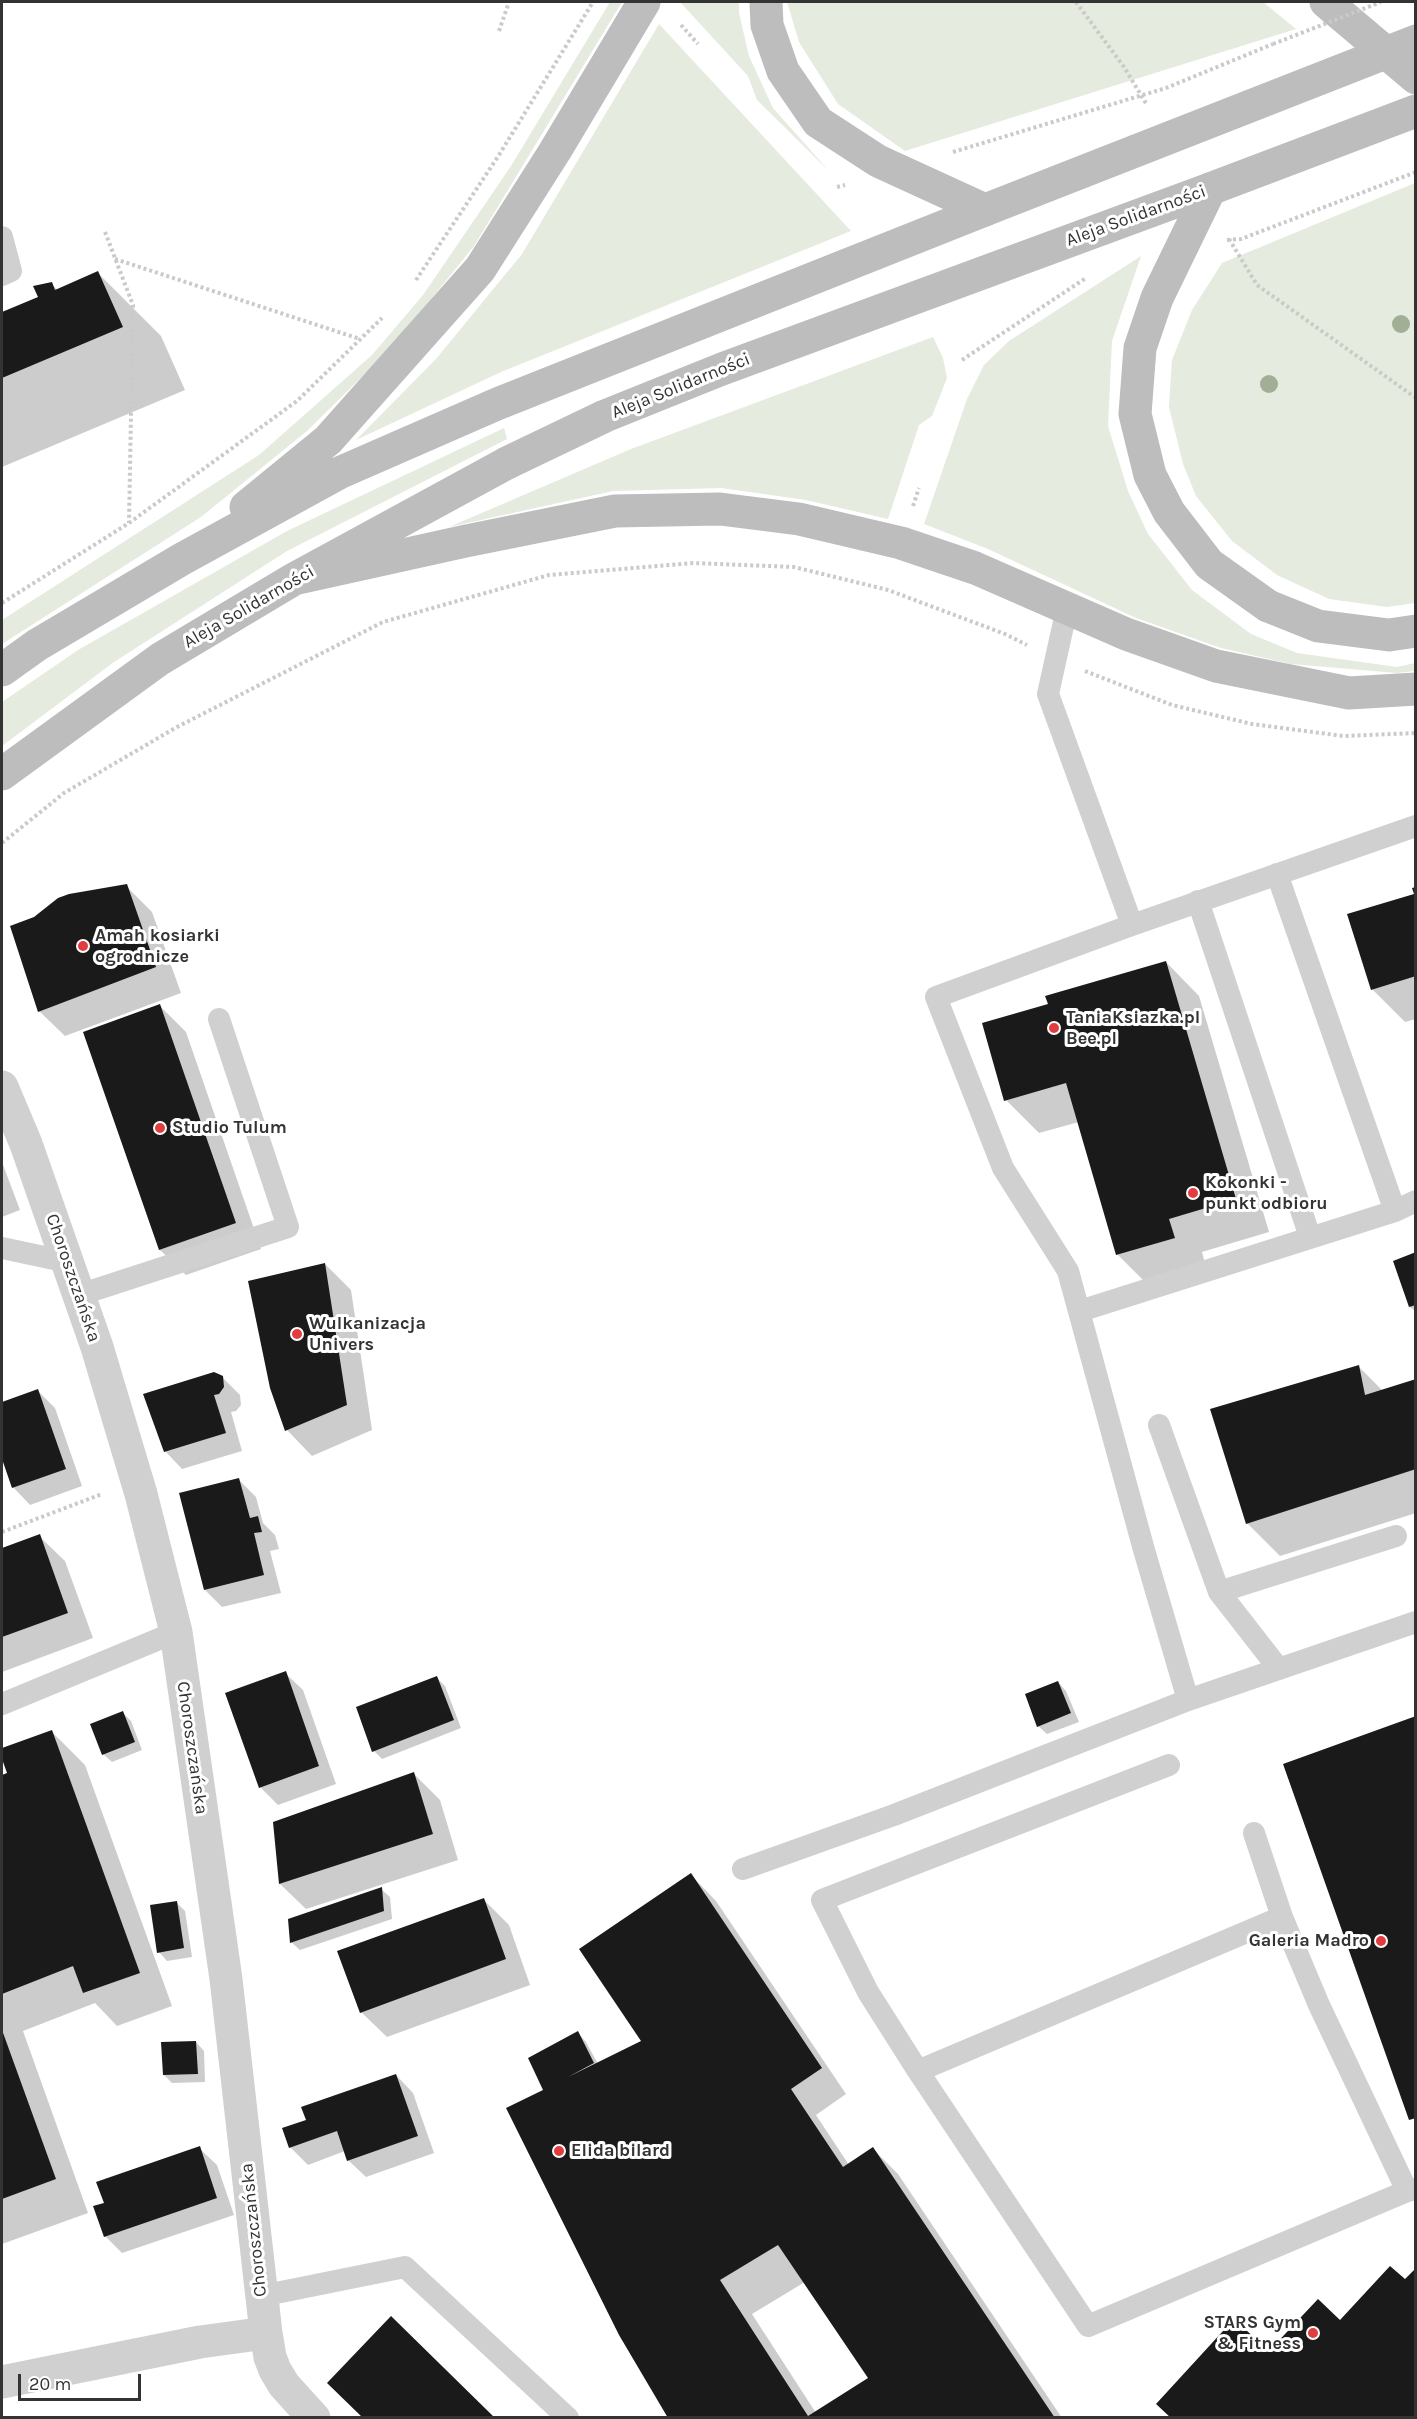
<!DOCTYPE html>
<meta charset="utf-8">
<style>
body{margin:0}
#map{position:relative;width:1417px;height:2419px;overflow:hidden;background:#fff;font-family:Karla,sans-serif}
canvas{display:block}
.frame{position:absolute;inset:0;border:3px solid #333;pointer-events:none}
.scale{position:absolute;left:18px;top:2374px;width:123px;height:27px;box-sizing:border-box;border:3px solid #333;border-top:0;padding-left:8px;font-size:18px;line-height:21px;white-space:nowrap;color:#333;-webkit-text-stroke:4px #fff;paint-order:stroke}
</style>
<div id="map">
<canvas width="1417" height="2419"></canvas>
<div class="frame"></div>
<div class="scale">20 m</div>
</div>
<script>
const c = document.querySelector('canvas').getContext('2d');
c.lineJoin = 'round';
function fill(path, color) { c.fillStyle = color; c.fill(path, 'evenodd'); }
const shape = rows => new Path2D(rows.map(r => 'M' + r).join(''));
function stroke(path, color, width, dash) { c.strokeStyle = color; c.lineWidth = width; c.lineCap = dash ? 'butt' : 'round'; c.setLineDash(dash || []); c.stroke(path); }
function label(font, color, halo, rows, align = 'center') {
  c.font = font + ' Karla,sans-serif'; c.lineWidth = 6; c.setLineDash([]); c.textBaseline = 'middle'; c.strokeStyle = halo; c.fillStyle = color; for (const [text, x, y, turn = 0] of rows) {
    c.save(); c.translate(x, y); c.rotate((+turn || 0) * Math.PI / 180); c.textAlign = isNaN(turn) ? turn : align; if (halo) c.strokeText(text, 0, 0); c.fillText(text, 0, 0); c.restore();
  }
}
fill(shape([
 [610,2,622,2,474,246,394,345,307,431,201,517,2,644,2,620,259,455,372,355,423,295,511,166],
 [680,2,739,2,739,13,749,56,773,108,829,171,757,100,748,76],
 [787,2,1263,2,1296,29,905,151,838,104,799,42],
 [659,24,851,231,501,372,356,440,436,359,522,254],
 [1415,183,1415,603,1387,607,1329,599,1277,575,1232,541,1196,496,1183,464,1169,407,1172,360,1192,310,1222,263],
 [1141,256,1112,341,1108,426,1128,491,1148,534,1192,590,1251,634,1297,653,1397,667,1415,663,1415,671,1397,673,1291,664,1221,648,1136,618,988,549,924,524,967,399,984,365,1009,341],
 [933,337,943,358,947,378,932,416,919,425,888,519,806,500,721,488,613,491,449,527,631,449],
 [504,428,507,439,287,551,114,662,2,746,2,702,78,650,287,531]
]), '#e5ebdf');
fill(shape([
 [98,273,161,336,185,390,2,467,2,314,40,298,51,284,58,290],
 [126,886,152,912,181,993,65,1036,39,1011],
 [1416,889,1416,1019,1405,1022,1372,989,1415,895],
 [1166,962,1199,996,1269,1232,1202,1252,1207,1271,1151,1288,1117,1254,1079,1122,1039,1133,1006,1100],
 [160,1006,186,1032,261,1249,186,1275,160,1250],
 [2,1162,20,1210,2,1217],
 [1416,1253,1416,1312,1410,1307],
 [325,1264,351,1290,372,1430,312,1456,287,1430],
 [1359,1367,1383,1391,1416,1381,1416,1513,1280,1556,1247,1523],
 [222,1377,240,1395,241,1405,236,1411,231,1412,242,1451,182,1469,165,1451],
 [38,1391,55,1408,82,1486,30,1505,13,1487,2,1455,2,1403],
 [239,1480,256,1497,263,1523,275,1535,279,1549,270,1551,281,1593,222,1607,205,1590],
 [39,1536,65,1561,93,1638,2,1672,2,1549],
 [285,1673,303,1690,336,1784,278,1805,260,1787],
 [436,1677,445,1686,461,1728,382,1759,374,1751],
 [1058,1682,1066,1691,1079,1722,1047,1734,1038,1726],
 [122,1712,131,1721,142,1750,112,1762,103,1754],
 [51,1731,85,1765,172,2006,117,2026,95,2003,23,2031,88,2213,2,2244,2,1777,9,1774,2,1749],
 [414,1774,440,1800,458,1860,306,1909,280,1884,275,1823],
 [691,1875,716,1901,846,2094,816,2115,849,2165,873,2149,898,2174,1062,2418,669,2418,546,2090,578,2033,586,2042,598,2064,643,2041],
 [805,2282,870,2378,816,2413,752,2314],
 [381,1889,390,1897,392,1919,300,1950,291,1942],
 [483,1899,509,1925,530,1985,387,2037,361,2012],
 [176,1902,185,1911,192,1957,167,1961,159,1952],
 [196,2042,204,2051,205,2082,172,2083,164,2075],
 [396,2075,413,2093,434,2153,366,2177,348,2160,345,2151,308,2165,290,2147,308,2121],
 [199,2148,217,2165,234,2215,122,2253,105,2236,105,2204]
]), '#0003');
fill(shape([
 [98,271,123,327,2,378,2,312,38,297,33,286,52,282,55,290],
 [127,884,156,967,38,1012,10,926,34,917,58,898,69,894],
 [1416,887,1416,976,1371,990,1347,914,1414,894,1412,888],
 [1166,961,1236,1199,1169,1219,1175,1238,1116,1255,1066,1083,1004,1101,982,1023,1048,1004,1045,996],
 [160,1004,236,1223,159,1250,83,1032],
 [1416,1252,1416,1305,1409,1307,1393,1261],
 [325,1263,347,1405,285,1431,270,1388,248,1281],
 [1359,1365,1365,1395,1416,1379,1416,1469,1246,1524,1210,1409],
 [214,1372,223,1376,224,1387,219,1394,214,1395,226,1433,164,1452,143,1394],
 [38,1389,66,1469,12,1488,2,1459,2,1402],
 [239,1478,250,1518,258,1516,262,1532,254,1533,264,1575,204,1590,179,1493],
 [40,1534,68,1613,2,1637,2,1548],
 [286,1671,319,1766,259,1788,225,1693],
 [437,1676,454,1720,372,1752,356,1707],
 [1058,1681,1071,1713,1037,1727,1025,1694],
 [123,1711,135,1742,102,1755,90,1724],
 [1416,1716,1416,2118,1409,2120,1283,1764],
 [52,1730,140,1973,83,1993,73,1966,2,1994,2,1775,7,1773,2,1759,2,1748],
 [414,1772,433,1834,279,1884,273,1822],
 [691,1873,822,2068,791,2089,843,2167,873,2147,1055,2418,668,2418,619,2335,506,2108,543,2090,528,2058,578,2031,594,2063,568,2077,641,2041,579,1949],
 [778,2245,868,2378,808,2416,720,2280],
 [382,1887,384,1911,290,1943,288,1919],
 [484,1898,506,1959,360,2013,337,1951],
 [177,1901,184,1948,157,1953,150,1905],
 [2,2030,56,2179,2,2199],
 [196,2041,198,2074,163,2075,161,2042],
 [396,2074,418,2136,347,2161,337,2131,289,2148,282,2128,306,2120,301,2107],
 [200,2146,217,2198,104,2237,93,2206,104,2203,96,2182],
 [1390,2266,1405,2279,1416,2268,1416,2418,1171,2418,1156,2404,1234,2319,1269,2351,1318,2299,1340,2320],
 [391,2316,495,2418,363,2418,327,2383]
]), '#1a1a1a');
stroke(shape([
 [1076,2,1124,67,1147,105],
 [681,25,698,44],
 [499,31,509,2],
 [953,152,1166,88,1273,44],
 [837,187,845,185],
 [105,232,133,305,129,523],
 [1229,239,1257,285,1416,398],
 [1227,240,1241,239,1416,172],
 [115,259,360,339],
 [416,280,499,155,593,2],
 [962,360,1086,278],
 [913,506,919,488],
 [2,603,129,523,297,401,382,318],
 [1085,671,1172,705,1252,724,1343,736,1416,733],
 [2,843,64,793,177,727,383,622,549,575,693,563,794,567,888,590,1005,634,1027,645],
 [2,1532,102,1494]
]), '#cacaca', 4, [3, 3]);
stroke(shape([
 [2,237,11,271,2,275],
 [1067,608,1048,694,1132,925],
 [1277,874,1395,1211,1416,1201],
 [1198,901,1310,1237],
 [2,1248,68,1262],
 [79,1295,288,1227,219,1019],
 [1080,1311,1395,1211],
 [1159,1425,1219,1592,1279,1669],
 [1219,1592,1396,1536],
 [1188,1700,1144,1550,1068,1271,1003,1168,936,997,1132,925,1416,826],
 [2,1704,176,1632],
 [1169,1765,822,1900,868,1992,918,2071,1088,2326,1407,2191],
 [1254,1833,1282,1917],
 [743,1869,894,1815,1188,1700,1416,1622],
 [918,2071,1282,1917,1319,2005,1407,2191,1416,2189],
 [261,2296,405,2267,568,2418]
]), '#d0d0d0', 22);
stroke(shape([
 [2,1087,26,1144,97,1347,141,1494,176,1632,226,1979,266,2333,270,2357,275,2370,284,2385,314,2418],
 [2,2382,200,2342,266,2333]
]), '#d0d0d0', 33);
stroke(shape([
 [1326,2,1416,78],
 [1210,189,1416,111],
 [246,507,328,440,480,269,555,151,644,2],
 [294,579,466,541,615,511,720,509,799,519,901,543,975,568,1126,634,1216,666,1349,693,1416,689],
 [1268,606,1318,626,1389,635,1416,631],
 [2,670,37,645,182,559,339,473,497,404,985,210],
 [2,774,160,659,294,579,507,463]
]), '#bdbdbd', 33);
stroke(shape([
 [1273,44,1381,2]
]), '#cacaca', 4, [3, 3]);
stroke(shape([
 [766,2,767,25,783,71,818,122,878,161,985,210,1416,41],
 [1210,189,1157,298,1140,348,1135,414,1150,475,1169,512,1209,564,1268,606],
 [507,463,605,416,722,369,1210,189]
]), '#bdbdbd', 33);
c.fillStyle = '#a0af96';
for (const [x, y] of [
 [1401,324],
 [1269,384]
]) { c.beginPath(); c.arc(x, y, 9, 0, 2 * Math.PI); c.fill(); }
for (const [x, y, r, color] of [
 [83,946,6,"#e13d41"],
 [1054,1028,6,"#e13d41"],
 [160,1128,6,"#e13d41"],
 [1193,1193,6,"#e13d41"],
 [297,1334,6,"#e13d41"],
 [1381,1941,6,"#e13d41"],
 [559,2151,6,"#e13d41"],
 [1313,2333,6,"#e13d41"]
]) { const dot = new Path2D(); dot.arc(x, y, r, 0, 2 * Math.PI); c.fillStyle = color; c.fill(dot); stroke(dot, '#fff', 2); }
label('18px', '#333', '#fff', [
 ["Aleja Solidarności",1136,216,-20],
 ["Aleja Solidarności",681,386,-22],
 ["Aleja Solidarności",249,607,-30],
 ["Choroszczańska",73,1278,71],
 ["Choroszczańska",192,1748,82],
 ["Choroszczańska",254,2230,-96]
]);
label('bold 18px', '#333', '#fff', [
 ["Amah kosiarki",95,936],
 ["ogrodnicze",95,957],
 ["TaniaKsiazka.pl",1066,1018],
 ["Bee.pl",1066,1039],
 ["Studio Tulum",172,1128],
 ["Kokonki -",1205,1183],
 ["punkt odbioru",1205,1204],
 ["Wulkanizacja",309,1324],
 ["Univers",309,1345],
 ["Galeria Madro",1369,1941,"right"],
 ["Elida bilard",571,2151],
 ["STARS Gym",1301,2323,"right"],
 ["& Fitness",1301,2344,"right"]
], 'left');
</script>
